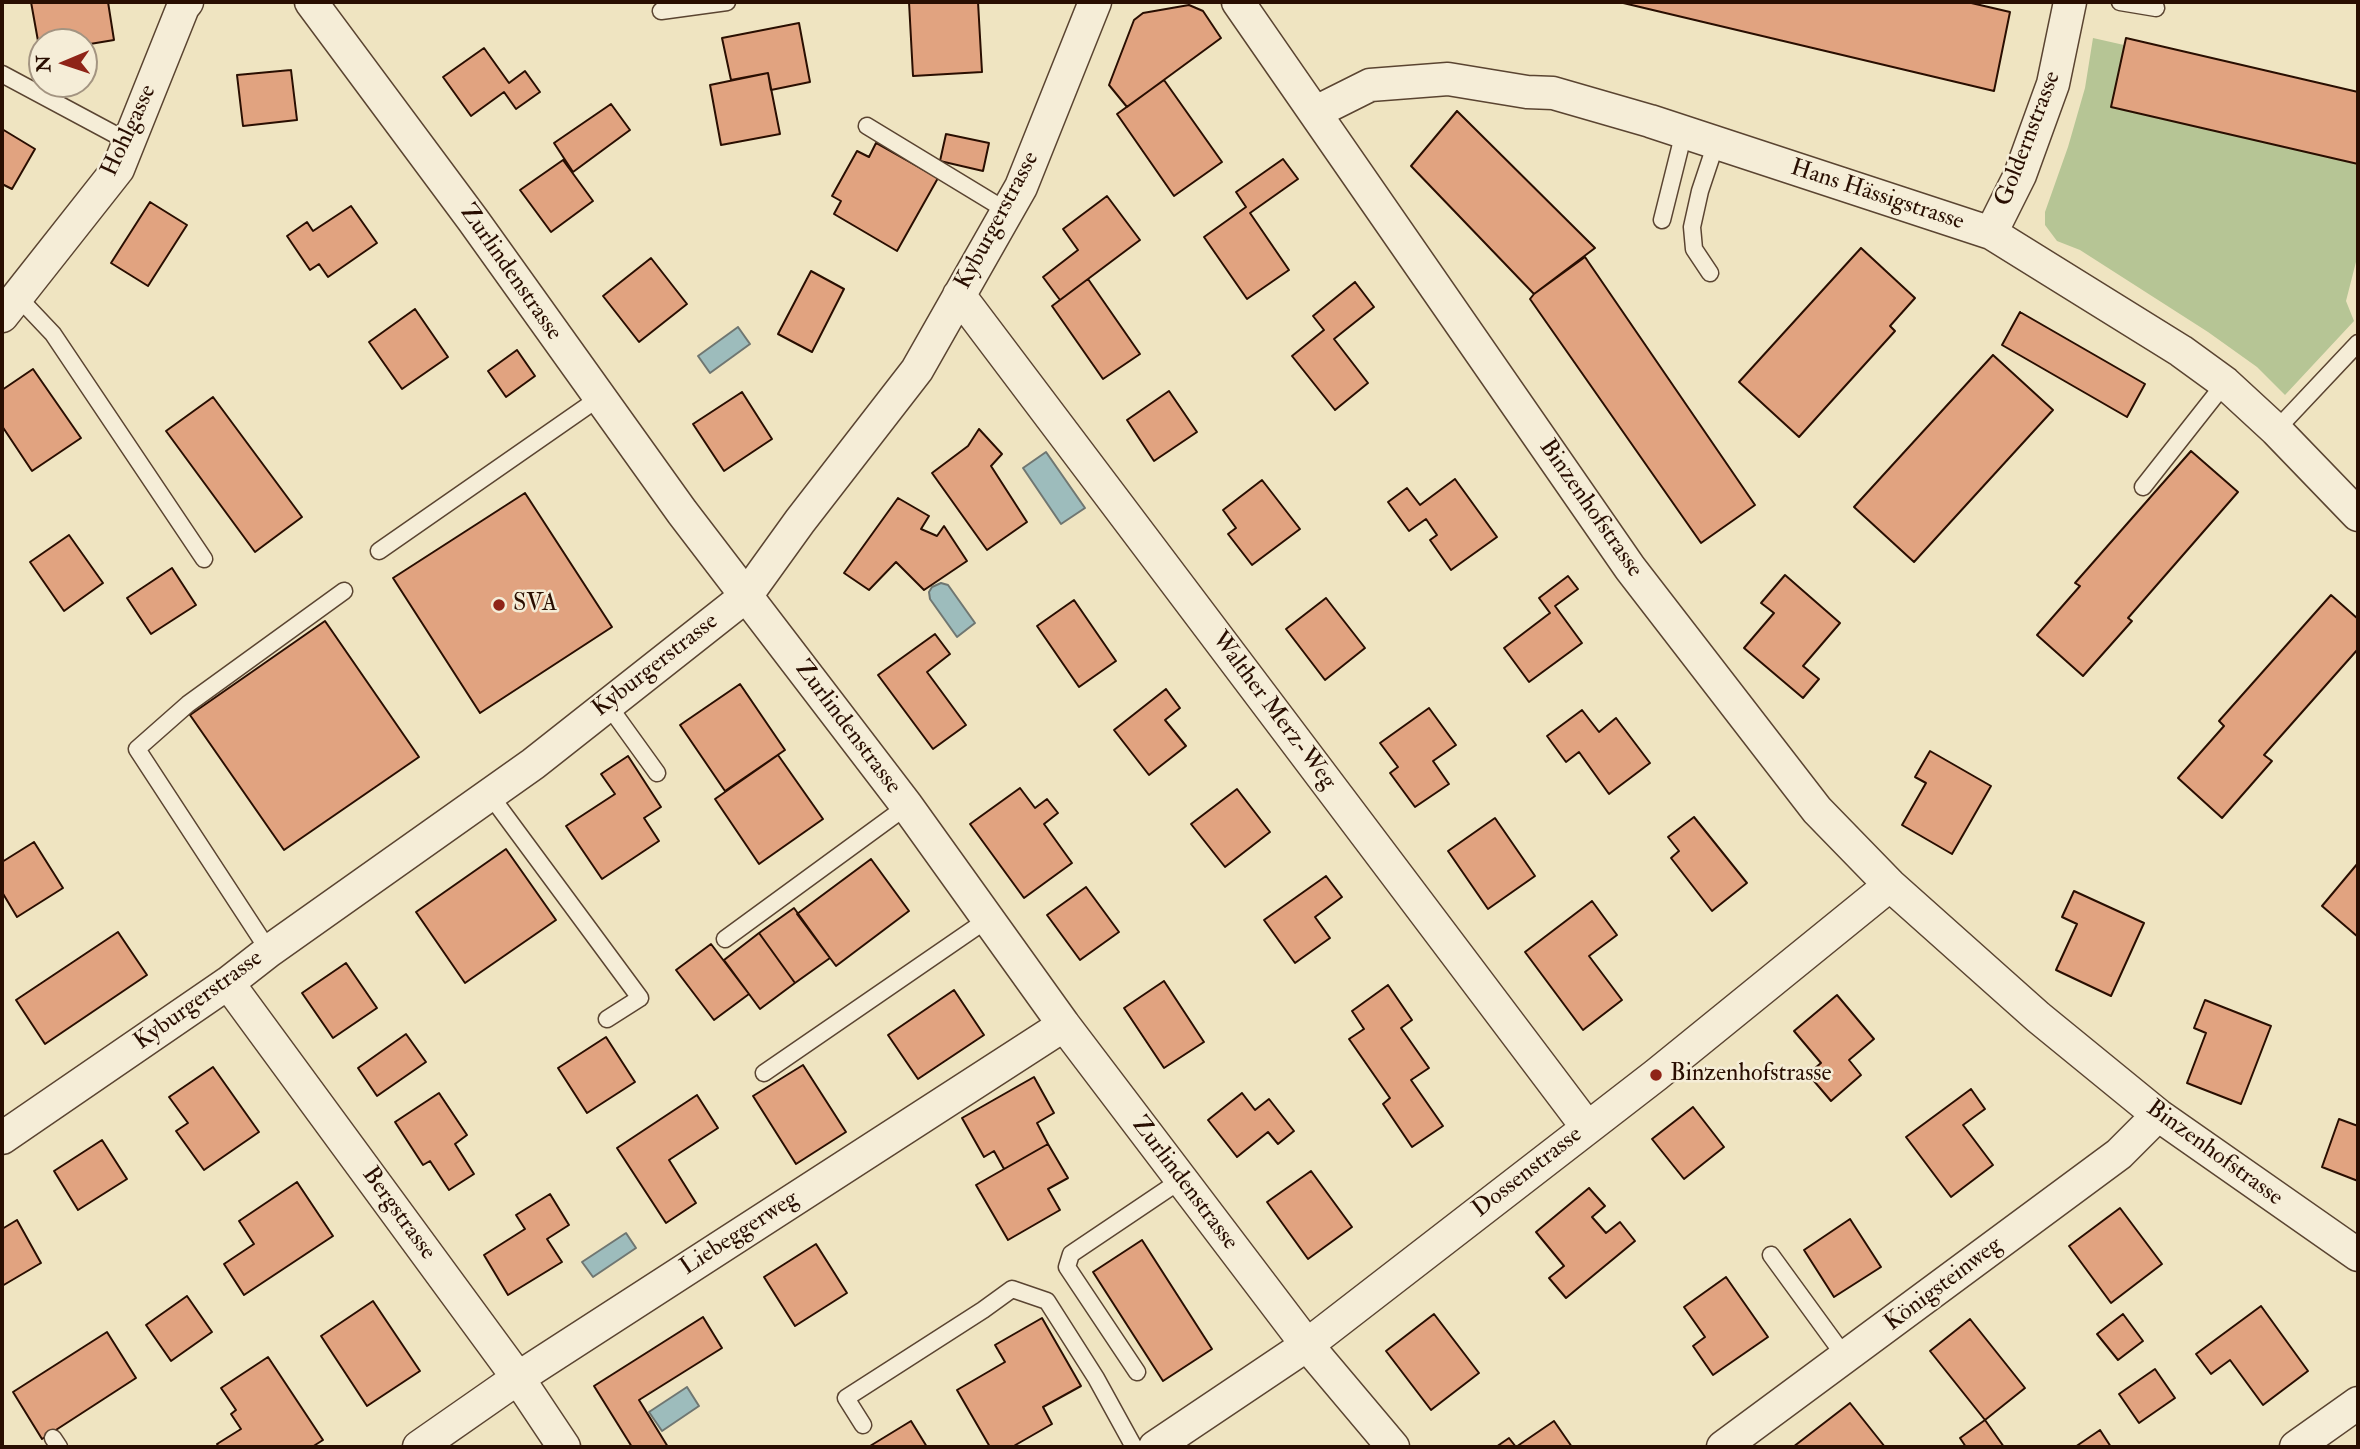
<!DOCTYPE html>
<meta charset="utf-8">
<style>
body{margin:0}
#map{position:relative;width:2360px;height:1449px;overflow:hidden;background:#efe4c1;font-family:"IM FELL Double Pica",serif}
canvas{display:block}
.frame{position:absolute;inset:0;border:4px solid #290e01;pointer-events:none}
.north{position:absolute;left:28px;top:28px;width:70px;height:70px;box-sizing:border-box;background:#f5edd7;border:2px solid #a39481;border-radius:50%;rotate:268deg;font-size:19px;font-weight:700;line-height:28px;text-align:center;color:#290e01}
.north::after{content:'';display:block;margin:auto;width:24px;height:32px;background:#8f2418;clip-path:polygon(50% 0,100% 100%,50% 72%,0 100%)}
</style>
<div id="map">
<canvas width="2360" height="1449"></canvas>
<div class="frame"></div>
<div class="north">N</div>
</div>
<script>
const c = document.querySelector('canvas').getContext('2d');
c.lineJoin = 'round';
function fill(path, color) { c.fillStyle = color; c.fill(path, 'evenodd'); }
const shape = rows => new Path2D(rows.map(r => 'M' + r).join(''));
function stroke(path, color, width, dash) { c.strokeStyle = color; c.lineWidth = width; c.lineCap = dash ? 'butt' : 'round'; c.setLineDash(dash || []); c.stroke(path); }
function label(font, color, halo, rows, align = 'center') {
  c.font = font + ' "IM FELL Double Pica",serif'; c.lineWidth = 5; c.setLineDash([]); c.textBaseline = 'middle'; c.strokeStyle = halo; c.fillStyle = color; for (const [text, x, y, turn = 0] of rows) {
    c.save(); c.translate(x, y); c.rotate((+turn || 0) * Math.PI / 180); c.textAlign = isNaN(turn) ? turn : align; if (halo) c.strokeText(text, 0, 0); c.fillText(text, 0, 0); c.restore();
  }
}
fill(shape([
 [2093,38,2124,45,2111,107,2358,164,2358,254,2346,301,2354,321,2285,395,2257,367,2208,332,2080,250,2057,241,2045,225,2045,212,2068,147,2085,88]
]), '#b6c595');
const water = shape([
 [738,327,750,344,710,373,698,356,738,327],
 [1046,452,1085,508,1061,524,1023,468,1046,452],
 [941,583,948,585,975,623,957,637,930,599,929,592,932,587,941,583],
 [626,1233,636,1248,593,1277,582,1262,626,1233],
 [687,1387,699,1406,662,1431,649,1412,687,1387]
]);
fill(water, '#9dbcbc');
stroke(water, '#6f7671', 2);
const building = shape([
 [31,2,108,2,114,40,84,45,84,42,42,42,42,52,40,52,31,2],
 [909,2,978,2,982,72,913,76,909,2],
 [1619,2,1967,2,2010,12,1994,91,1619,2],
 [1189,5,1203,11,1221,38,1127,107,1109,85,1134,20,1143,13,1189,5],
 [799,23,810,82,771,90,768,73,731,80,722,38,799,23],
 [2126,38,2358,92,2358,164,2111,107,2126,38],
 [484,48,509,83,525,71,540,92,516,109,504,92,471,116,443,77,484,48],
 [291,70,297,120,243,126,237,75,291,70],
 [768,73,780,134,721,145,710,85,768,73],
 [1164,80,1222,162,1174,196,1117,114,1164,80],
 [611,104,630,130,573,172,554,143,611,104],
 [1457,111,1595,248,1534,294,1411,166,1457,111],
 [2,129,35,149,12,189,2,184,2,129],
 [946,134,989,143,983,171,940,161,946,134],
 [876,143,938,178,897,251,834,214,841,201,832,196,857,151,869,157,876,143],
 [1283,159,1298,179,1250,213,1289,270,1247,299,1204,237,1246,207,1236,192,1283,159],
 [563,160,593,201,551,232,520,190,563,160],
 [1107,196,1140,240,1060,300,1043,277,1078,250,1063,229,1107,196],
 [150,202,187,225,148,286,111,263,150,202],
 [351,206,377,243,328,277,319,264,310,270,287,236,307,222,313,231,351,206],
 [1861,248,1915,298,1890,326,1895,331,1799,437,1739,382,1861,248],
 [1585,257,1755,505,1701,543,1530,299,1534,294,1585,257],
 [651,258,687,304,639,342,603,296,651,258],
 [811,271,844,289,812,352,778,334,811,271],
 [1088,279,1140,354,1103,379,1052,306,1088,279],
 [1355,282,1374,307,1334,339,1368,383,1335,410,1292,356,1324,330,1313,316,1355,282],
 [415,309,448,357,402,389,369,342,415,309],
 [2020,312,2145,384,2127,417,2002,345,2020,312],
 [517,350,535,376,506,397,488,371,517,350],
 [1993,355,2053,410,1914,562,1854,507,1993,355],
 [33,369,81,438,32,471,2,426,2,390,33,369],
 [1169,391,1197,432,1154,461,1127,420,1169,391],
 [742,392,772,439,724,471,693,424,742,392],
 [213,397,302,517,255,552,166,431,213,397],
 [979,429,1002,454,991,466,1027,522,987,550,932,473,968,446,979,429],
 [2191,451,2238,492,2128,618,2132,621,2083,676,2037,635,2080,586,2075,583,2191,451],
 [1455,479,1497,537,1451,570,1430,540,1437,535,1426,519,1409,531,1388,502,1407,488,1420,505,1455,479],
 [1262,480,1300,529,1252,565,1228,534,1236,528,1223,510,1262,480],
 [525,493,612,627,480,713,393,578,525,493],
 [898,498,929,516,921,529,937,536,944,526,967,561,924,590,896,562,869,590,844,573,898,498],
 [69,535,103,583,64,611,30,562,69,535],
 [172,568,196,605,151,634,127,598,172,568],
 [1785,575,1840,623,1803,666,1819,679,1803,698,1744,648,1774,613,1761,603,1785,575],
 [1568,576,1578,589,1555,606,1582,643,1529,682,1504,648,1550,613,1539,598,1568,576],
 [2331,595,2358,619,2358,649,2264,755,2272,761,2222,818,2178,778,2224,726,2219,721,2331,595],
 [1326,598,1365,648,1325,680,1286,629,1326,598],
 [1074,600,1116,661,1079,687,1037,626,1074,600],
 [325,621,419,757,284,850,190,715,325,621],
 [935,634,950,654,927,672,966,725,933,749,878,675,935,634],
 [740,684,785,750,725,791,680,725,740,684],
 [1166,689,1180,708,1165,720,1186,746,1149,775,1114,730,1166,689],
 [1429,708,1456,745,1433,761,1449,784,1415,807,1390,773,1398,767,1380,743,1429,708],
 [1582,710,1599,732,1616,718,1650,763,1609,794,1579,752,1566,762,1547,736,1582,710],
 [1930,751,1991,786,1952,854,1902,825,1926,783,1915,777,1930,751],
 [778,755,823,819,759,864,715,799,778,755],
 [628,756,661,807,644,818,659,841,602,879,566,826,615,794,601,774,628,756],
 [1020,788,1035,808,1047,799,1058,813,1044,824,1072,863,1024,898,970,824,1020,788],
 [1237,789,1270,832,1225,867,1191,824,1237,789],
 [1694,817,1747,883,1712,911,1671,858,1679,851,1668,837,1694,817],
 [1495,818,1535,876,1488,909,1448,851,1495,818],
 [34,842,63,888,17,917,2,892,2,862,34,842],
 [506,849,556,920,465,983,416,912,506,849],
 [871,859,909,911,836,966,797,914,871,859],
 [2358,863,2358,937,2322,906,2358,863],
 [1326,876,1342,897,1315,917,1330,938,1295,963,1264,920,1326,876],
 [1086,887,1119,932,1080,960,1047,915,1086,887],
 [2074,891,2144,923,2111,996,2056,970,2077,924,2062,917,2074,891],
 [1592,901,1617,935,1589,956,1622,1000,1583,1030,1525,952,1592,901],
 [794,908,830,958,795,983,759,933,794,908],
 [118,932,147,975,45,1044,16,1000,118,932],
 [759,933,795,983,760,1009,724,960,759,933],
 [711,944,749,994,714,1020,676,970,711,944],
 [346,963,377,1008,333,1038,302,993,346,963],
 [1164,981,1204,1042,1164,1068,1124,1008,1164,981],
 [1388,985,1412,1020,1401,1028,1429,1068,1411,1080,1443,1126,1412,1147,1383,1104,1390,1098,1349,1039,1364,1029,1352,1011,1388,985],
 [954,990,984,1035,918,1079,888,1035,954,990],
 [1837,995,1874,1039,1849,1060,1861,1075,1831,1101,1808,1074,1821,1063,1794,1031,1837,995],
 [2205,1000,2271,1026,2241,1104,2187,1083,2206,1033,2194,1028,2205,1000],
 [406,1034,426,1062,377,1096,358,1068,406,1034],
 [606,1037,635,1082,587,1113,558,1068,606,1037],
 [803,1065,846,1132,796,1164,753,1096,803,1065],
 [213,1067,259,1132,204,1170,176,1131,188,1123,169,1097,213,1067],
 [1034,1077,1054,1113,1037,1123,1048,1144,1004,1169,994,1151,984,1157,962,1118,1034,1077],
 [1971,1089,1985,1109,1963,1125,1993,1165,1951,1197,1906,1137,1971,1089],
 [439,1093,467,1135,455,1144,474,1174,449,1190,430,1161,423,1165,395,1122,439,1093],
 [1242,1093,1255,1110,1269,1099,1294,1131,1278,1144,1268,1132,1237,1157,1208,1120,1242,1093],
 [697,1095,718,1128,669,1160,696,1203,666,1223,617,1148,697,1095],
 [1693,1107,1724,1147,1684,1179,1652,1139,1693,1107],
 [2339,1119,2358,1126,2358,1181,2322,1167,2339,1119],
 [102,1140,127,1179,78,1210,54,1171,102,1140],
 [1048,1144,1068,1178,1048,1189,1060,1210,1008,1240,976,1185,1048,1144],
 [1311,1171,1352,1227,1308,1259,1267,1202,1311,1171],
 [297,1182,333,1236,244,1295,224,1264,254,1244,239,1221,297,1182],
 [1589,1188,1605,1206,1592,1217,1606,1233,1620,1222,1635,1241,1566,1298,1549,1278,1564,1266,1536,1232,1589,1188],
 [550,1194,569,1225,547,1239,562,1262,508,1295,484,1255,525,1229,516,1215,550,1194],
 [2120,1208,2162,1264,2111,1303,2069,1246,2120,1208],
 [1850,1219,1881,1267,1834,1297,1804,1250,1850,1219],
 [17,1220,41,1263,2,1286,2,1229,17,1220],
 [1142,1240,1212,1349,1163,1381,1093,1272,1142,1240],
 [816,1244,847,1293,795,1326,764,1277,816,1244],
 [1726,1277,1768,1337,1713,1375,1693,1346,1705,1337,1684,1307,1726,1277],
 [187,1296,212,1332,171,1361,146,1325,187,1296],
 [373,1301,420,1371,367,1406,321,1336,373,1301],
 [2261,1306,2308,1371,2263,1405,2230,1360,2211,1374,2196,1354,2261,1306],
 [1434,1314,1479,1373,1431,1410,1386,1351,1434,1314],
 [2123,1314,2143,1341,2118,1360,2097,1334,2123,1314],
 [703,1317,722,1348,639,1400,668,1447,632,1447,594,1386,703,1317],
 [1042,1318,1081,1386,1043,1407,1052,1424,1012,1447,990,1447,957,1390,1005,1362,995,1345,1042,1318],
 [1970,1319,2025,1388,1985,1420,1930,1351,1970,1319],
 [107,1332,136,1378,42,1439,13,1392,107,1332],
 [268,1357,323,1440,312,1447,219,1447,217,1444,241,1429,231,1414,236,1410,221,1388,268,1357],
 [2155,1369,2175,1398,2139,1423,2119,1394,2155,1369],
 [1850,1403,1885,1447,1793,1447,1850,1403],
 [1985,1420,2004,1447,1966,1447,1960,1438,1985,1420],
 [911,1421,927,1447,871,1447,870,1446,911,1421],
 [1554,1421,1572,1447,1496,1447,1509,1438,1516,1447,1554,1421],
 [2100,1430,2111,1447,2075,1447,2100,1430]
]);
fill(building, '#e1a380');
stroke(building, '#290e01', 2);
const lane = shape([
 [2120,2,2156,8],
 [661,11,727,2],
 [2,74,129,142],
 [867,126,1007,211],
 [1662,220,1684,132],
 [1710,273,1694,249,1692,227,1700,191,1716,143],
 [17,296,53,334,204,559],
 [2276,430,2358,343],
 [2143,487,2225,383],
 [379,551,599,398],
 [608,705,657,773],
 [490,795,640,998,607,1019],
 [725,939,907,806],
 [269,951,137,749,188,704,344,591],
 [764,1073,988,919],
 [1771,1255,1846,1358],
 [1137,1372,1067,1267,1071,1254,1181,1180],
 [863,1425,846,1398,983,1310,1012,1289,1047,1301,1096,1378,1134,1447],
 [53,1438,59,1447]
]);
const street = shape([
 [311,2,473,220,682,512,907,806,1064,1025,1307,1345,1393,1447],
 [1238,2,1630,568,1817,810,1890,885,2038,1017,2158,1115,2358,1255],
 [1316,112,1370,85,1448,79,1527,92,1553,93,1650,121,1991,233,2181,351,2225,383,2276,430,2358,515],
 [1991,233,2020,175,2053,84,2070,2],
 [959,295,1587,1127],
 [2,316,118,169,183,7,187,2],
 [228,983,518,1378,564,1447],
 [2,1138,228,983,269,951,533,764,746,596,800,521,917,370,1021,187,1095,2],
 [419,1447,518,1378,1064,1025],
 [1155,1447,1307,1345,1656,1075,1890,885],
 [1723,1447,2119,1154,2158,1115],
 [2296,1447,2358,1403]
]);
stroke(lane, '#5a4431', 19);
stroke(street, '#5a4431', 35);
stroke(lane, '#f5edd7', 16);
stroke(street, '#f5edd7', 32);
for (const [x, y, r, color] of [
 [499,605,7,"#8f2418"],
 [1656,1075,7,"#8f2418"]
]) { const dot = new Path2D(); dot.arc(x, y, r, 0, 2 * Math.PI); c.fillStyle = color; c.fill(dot); stroke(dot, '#f5edd7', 2.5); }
label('24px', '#290e01', '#f5edd7', [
 ["Hohlgasse",130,131,-65],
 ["Goldernstrasse",2029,139,-69],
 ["Hans Hässigstrasse",1877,196,18],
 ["Kyburgerstrasse",998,221,-62],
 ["Zurlindenstrasse",510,273,55],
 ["Binzenhofstrasse",1590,509,55],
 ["Kyburgerstrasse",656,666,-38],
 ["Walther Merz-Weg",1273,711,53],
 ["Zurlindenstrasse",847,728,53],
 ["Kyburgerstrasse",199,1001,-36],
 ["Binzenhofstrasse",2214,1154,36],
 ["Dossenstrasse",1528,1173,-38],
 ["Zurlindenstrasse",1184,1184,53],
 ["Bergstrasse",398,1214,54],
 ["Liebeggerweg",740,1234,-33],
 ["Königsteinweg",1944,1285,-37]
]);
label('24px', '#290e01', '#f5edd7', [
 ["SVA",513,605],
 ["Binzenhofstrasse",1670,1075]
], 'left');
</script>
